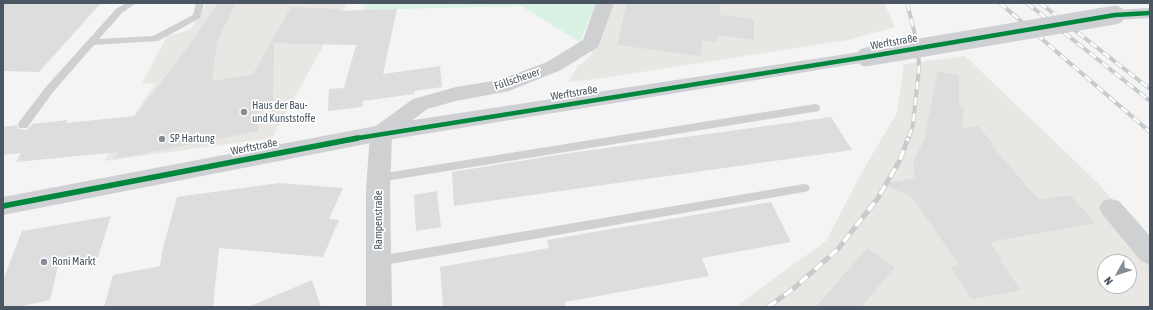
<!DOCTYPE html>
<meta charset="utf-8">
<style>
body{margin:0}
#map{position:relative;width:1153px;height:310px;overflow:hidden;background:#f4f4f4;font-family:"Asap Condensed",sans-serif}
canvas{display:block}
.frame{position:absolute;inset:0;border:4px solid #4a5661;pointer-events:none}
.north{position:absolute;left:1097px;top:254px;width:40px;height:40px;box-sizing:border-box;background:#fff;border:1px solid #b7bbc0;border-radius:50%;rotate:231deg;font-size:11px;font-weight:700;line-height:16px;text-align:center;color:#4a5661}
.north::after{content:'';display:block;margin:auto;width:14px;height:18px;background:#868d94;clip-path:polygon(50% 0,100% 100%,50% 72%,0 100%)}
</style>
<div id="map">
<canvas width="1153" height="310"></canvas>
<div class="frame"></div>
<div class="north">N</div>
</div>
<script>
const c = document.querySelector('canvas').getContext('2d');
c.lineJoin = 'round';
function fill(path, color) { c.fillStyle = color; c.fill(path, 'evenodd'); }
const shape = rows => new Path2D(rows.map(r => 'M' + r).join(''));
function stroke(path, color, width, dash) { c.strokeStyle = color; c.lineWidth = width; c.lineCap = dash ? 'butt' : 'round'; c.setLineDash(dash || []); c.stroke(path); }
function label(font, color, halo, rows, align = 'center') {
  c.font = font + ' "Asap Condensed",sans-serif'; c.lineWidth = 3.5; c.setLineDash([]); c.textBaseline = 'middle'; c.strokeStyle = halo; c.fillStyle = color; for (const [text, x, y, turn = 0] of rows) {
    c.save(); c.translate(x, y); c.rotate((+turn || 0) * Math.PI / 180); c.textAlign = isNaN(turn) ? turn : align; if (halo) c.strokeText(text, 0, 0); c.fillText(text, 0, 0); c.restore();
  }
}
fill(shape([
 [207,3,347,3,272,138,104,161,155,84,142,83,167,36,190,30],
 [611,3,884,3,895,27,848,40,603,78,568,82,578,66,590,57],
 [965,56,1099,184,1150,245,1150,307,735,307,826,241,863,170,897,113,904,64],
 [1105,262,1129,262,1129,286,1105,286]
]), '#e8e7e3');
fill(shape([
 [367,3,596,3,580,42,521,6,362,10]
]), '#d9f2e3');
fill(shape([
 [3,3,101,3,39,72,3,71],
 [218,3,236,3,217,41,212,81,253,74,291,7,339,9,338,11,397,9,383,74,440,66,442,87,414,91,414,94,363,101,362,107,328,111,329,89,344,88,356,45,274,43,273,106,259,108,258,131,115,159,119,152,16,162,21,153,3,155,3,127,17,125,18,129,27,130,32,124,68,120,66,123,135,116,186,50],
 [627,3,720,3,720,15,754,19,754,40,718,35,717,42,702,40,701,56,617,45],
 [938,71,959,76,959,107,964,109,962,128,978,126,993,144,991,145,1039,200,1070,195,1096,223,990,242,1001,258,998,258,1021,290,972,299,950,267,959,265,912,197,882,184,915,178,913,162,924,140],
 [831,117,852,150,454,206,452,172,570,153],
 [279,183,343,188,329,219,339,220,323,257,219,248,213,307,104,307,113,275,160,266,163,248,177,197],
 [437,191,441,227,416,231,414,195],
 [771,202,791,242,702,258,709,276,565,302,565,307,443,307,440,267,549,248,547,240],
 [111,216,98,257,58,266,50,300,17,307,3,307,3,280,22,231],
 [867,248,895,267,861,307,816,307],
 [312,280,321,307,248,307]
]), '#ddddde');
fill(shape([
 [126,3,136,3,122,13,99,39,153,36,193,15,196,3,204,3,200,18,158,41,94,45,53,92,27,128,19,128,18,125,19,122,45,88,116,9,126,3],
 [815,104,819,105,820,108,819,111,379,182,375,181,373,178,375,175,379,174,815,104],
 [804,184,808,185,810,188,808,191,804,192,379,266,375,265,373,261,375,257,379,256,804,184]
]), '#ced0d2');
fill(shape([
 [596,3,614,3,598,47,561,70,509,91,456,101,427,109,392,136,390,190,392,307,366,307,366,190,370,133,373,128,413,99,456,87,499,80,547,62,583,40,596,3],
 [1111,199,1119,201,1150,236,1150,265,1141,261,1103,215,1099,208,1103,201,1111,199]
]), '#ced0d2');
fill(shape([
 [1150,8,1150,18,1115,20,1109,19,1106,15,1109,11,1115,10,1150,8],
 [866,51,873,53,875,57,873,61,381,141,3,215,3,197,381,125,866,51]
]), '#ced0d4');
const railFar1 = shape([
 [907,3,918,46,919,67,913,125,908,139],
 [1000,3,1150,132],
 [1027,3,1150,101],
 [1040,3,1150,89]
]);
const rail = shape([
 [768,307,793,289,838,249,878,198,900,160,908,138]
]);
stroke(railFar1, '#c9cacc', 4);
stroke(rail, '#c9cacc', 5);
stroke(railFar1, '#fff', 2.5, [8]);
stroke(rail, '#fff', 3.5, [10]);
stroke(shape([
 [866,57,1115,15]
]), '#ced0d4', 19);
stroke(shape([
 [352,139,866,57,1115,15,1150,13]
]), '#00873e', 4.5);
stroke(shape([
 [3,206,358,138]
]), '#00873e', 5.5);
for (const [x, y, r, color] of [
 [244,112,4,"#868d94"],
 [162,139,4,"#868d94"],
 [44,262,4,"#868d94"]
]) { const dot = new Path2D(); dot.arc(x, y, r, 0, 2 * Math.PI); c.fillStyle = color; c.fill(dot); stroke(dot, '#fff', 1.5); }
label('11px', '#4a5661', '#fff', [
 ["Werftstraße",894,42,-10],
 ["Füllscheuer",517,79,-19],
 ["Werftstraße",574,93,-9],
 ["Werftstraße",254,147,-11],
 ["Rampenstraße",379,220,-90]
]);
label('11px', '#4a5661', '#fff', [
 ["Haus der Bau-",252,106],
 ["und Kunststoffe",252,119],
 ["SP Hartung",170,139],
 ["Roni Markt",52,262]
], 'left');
</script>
